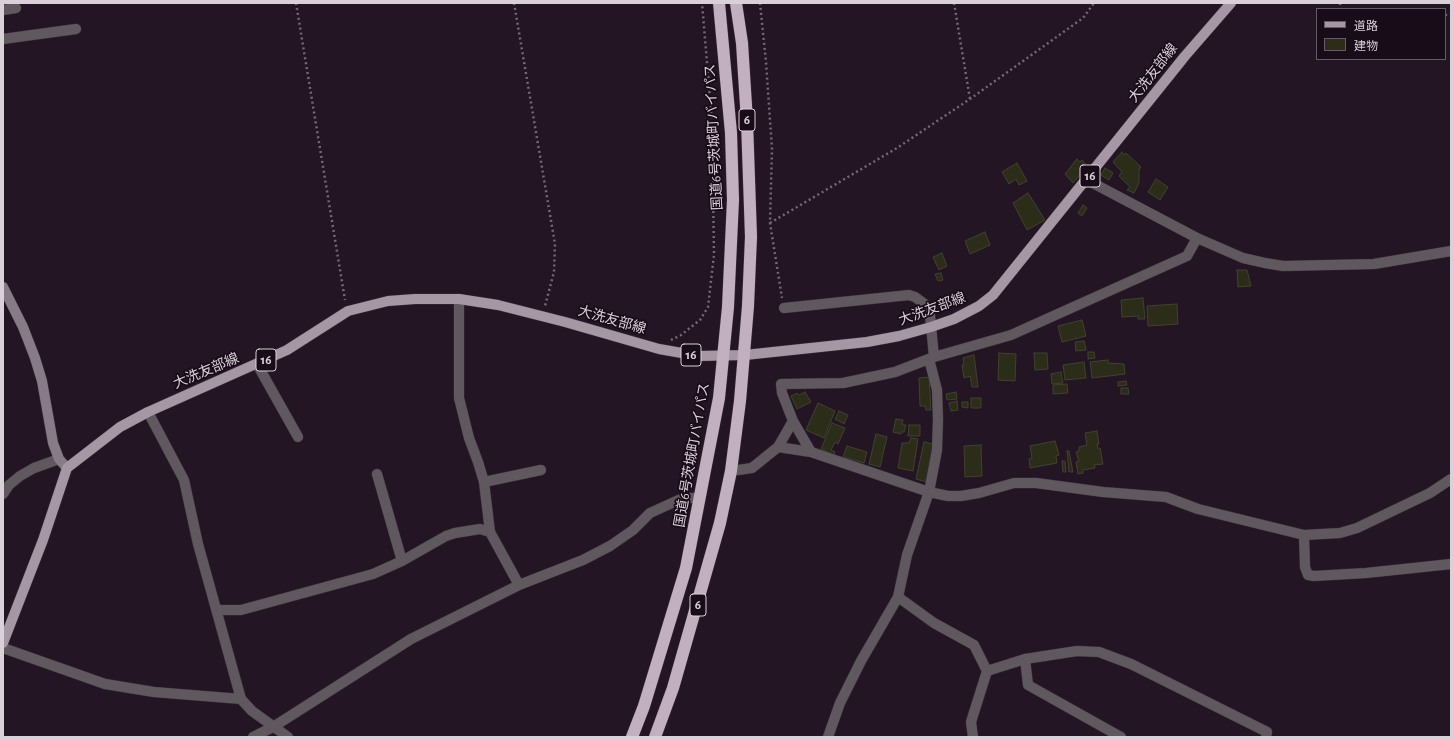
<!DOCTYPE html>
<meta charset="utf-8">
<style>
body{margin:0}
#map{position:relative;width:1454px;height:740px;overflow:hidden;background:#231523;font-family:"Alegreya Sans","Noto Sans JP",sans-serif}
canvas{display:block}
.frame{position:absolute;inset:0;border:4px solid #dad0d9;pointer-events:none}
.legend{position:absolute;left:1316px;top:8px;width:130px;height:52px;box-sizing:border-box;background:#190c19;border:1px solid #665a66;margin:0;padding:5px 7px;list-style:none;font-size:12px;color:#dad0d9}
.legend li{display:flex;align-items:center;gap:8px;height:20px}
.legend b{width:20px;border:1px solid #665a66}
</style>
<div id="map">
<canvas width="1454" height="740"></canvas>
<div class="frame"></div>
<ul class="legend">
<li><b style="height:5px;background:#a697a5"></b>道路</li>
<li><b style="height:11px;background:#2c2d19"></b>建物</li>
</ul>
</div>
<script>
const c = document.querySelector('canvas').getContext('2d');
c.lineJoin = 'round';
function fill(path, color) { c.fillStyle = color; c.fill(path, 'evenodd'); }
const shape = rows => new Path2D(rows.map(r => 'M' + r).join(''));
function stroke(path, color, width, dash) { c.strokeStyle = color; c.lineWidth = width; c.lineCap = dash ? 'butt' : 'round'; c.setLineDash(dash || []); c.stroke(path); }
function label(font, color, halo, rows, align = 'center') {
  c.font = font + ' "Alegreya Sans","Noto Sans JP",sans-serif'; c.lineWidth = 3.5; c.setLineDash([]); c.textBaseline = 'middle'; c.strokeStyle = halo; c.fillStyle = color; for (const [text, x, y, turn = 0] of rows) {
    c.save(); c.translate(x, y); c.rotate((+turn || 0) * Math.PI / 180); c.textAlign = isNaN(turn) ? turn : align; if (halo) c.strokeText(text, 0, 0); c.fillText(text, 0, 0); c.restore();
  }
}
const building = shape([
 [1122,152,1124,155,1126,153,1141,167,1139,170,1139,183,1134,193,1127,190,1130,187,1119,176,1122,172,1113,162,1122,152],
 [1077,159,1080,162,1082,160,1087,166,1073,183,1065,174,1077,159],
 [1017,163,1027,181,1019,185,1016,179,1009,184,1002,172,1017,163],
 [1105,168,1113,173,1109,180,1101,175,1105,168],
 [1156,179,1168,187,1160,200,1148,192,1156,179],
 [1028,193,1045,220,1027,230,1013,203,1028,193],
 [1083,205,1087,208,1082,216,1078,213,1083,205],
 [985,232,990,245,970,254,965,241,985,232],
 [942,253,947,266,939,270,933,257,942,253],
 [1237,270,1247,270,1251,286,1238,287,1237,270],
 [941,273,943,280,938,281,935,274,941,273],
 [1143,298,1145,319,1138,319,1138,316,1122,317,1121,300,1143,298],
 [1177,304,1178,324,1148,326,1147,306,1177,304],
 [1082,320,1086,336,1062,342,1058,326,1082,320],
 [1084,341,1086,350,1076,351,1075,342,1084,341],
 [1088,352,1094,352,1095,358,1088,359,1088,352],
 [999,353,1016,354,1015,381,998,380,999,353],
 [1034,353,1047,353,1048,369,1035,370,1034,353],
 [974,355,978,387,972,387,970,376,964,378,962,365,964,365,963,358,974,355],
 [1108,360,1108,363,1124,364,1125,374,1092,378,1090,362,1108,360],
 [1084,362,1086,378,1065,380,1063,365,1084,362],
 [1061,372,1063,383,1052,384,1051,374,1061,372],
 [929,377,931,410,926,410,925,406,920,406,919,378,929,377],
 [1126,381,1127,385,1118,386,1118,382,1126,381],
 [1067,384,1068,393,1053,394,1053,385,1067,384],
 [1121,388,1128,388,1129,394,1121,394,1121,388],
 [805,392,811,402,797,409,791,396,797,393,799,395,805,392],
 [956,392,957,399,947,400,946,394,956,392],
 [971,398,981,398,981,408,971,408,971,398],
 [957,401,958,410,951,411,949,403,957,401],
 [962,402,968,402,968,408,962,407,962,402],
 [818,403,835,411,824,438,806,430,818,403],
 [839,411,848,415,844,424,835,419,839,411],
 [896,419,903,420,902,425,906,425,904,432,901,432,901,434,893,432,896,419],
 [832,423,845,428,838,444,835,442,831,450,835,452,834,455,821,449,832,423],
 [909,425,920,425,920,436,908,436,909,425],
 [1097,431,1099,444,1097,444,1098,449,1100,448,1103,464,1094,465,1095,468,1083,470,1083,473,1078,474,1076,462,1079,461,1076,452,1079,451,1079,447,1087,445,1085,433,1097,431],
 [876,434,887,437,880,467,869,464,876,434],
 [911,438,918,439,913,471,898,468,902,443,909,443,911,438],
 [1055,441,1059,455,1056,456,1057,463,1030,468,1029,459,1032,458,1030,446,1055,441],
 [924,442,933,444,927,482,916,479,924,442],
 [981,445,982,476,965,477,964,446,981,445],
 [847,446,867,452,864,463,843,457,847,446],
 [1067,451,1069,451,1073,472,1069,472,1067,451],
 [1062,461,1065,461,1066,472,1063,472,1062,461]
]);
fill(building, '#2c2d19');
stroke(building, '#41422e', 1);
const street = shape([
 [3,10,16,8],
 [3,39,76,29],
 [1087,180,1197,238,1243,258,1265,263,1283,266,1374,264,1451,251],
 [1197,238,1187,256,1011,335,934,357,895,372,843,383,781,384,782,393,793,421,811,452,929,492,948,496,961,496,979,493,1014,483,1036,483,1103,492,1166,497,1198,509,1304,535,1340,533,1357,528,1430,493,1451,479],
 [459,299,459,398,469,438,478,462,484,482,490,532,519,585],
 [784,308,909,295,915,297,926,305,930,315,934,357],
 [257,364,298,437],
 [148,412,184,480,198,544,241,699,252,711,288,737],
 [778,447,811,452],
 [731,471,752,468,778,447,793,421],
 [377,474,402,561],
 [484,482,541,470],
 [3,494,9,485,20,476,34,468,59,459],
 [1304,535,1305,567,1308,575,1314,576,1366,573,1451,564],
 [898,597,934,623,974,645,987,671,971,722,973,737],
 [217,610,241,610,373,574,402,561,446,536,455,533,480,529,490,532],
 [3,648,105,684,154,692,241,699],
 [1025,659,1028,685,1121,737],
 [987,671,1025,659,1077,651,1099,652,1131,664,1267,732,1266,737],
 [253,737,273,727,411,639,519,585,583,560,610,546,633,530,650,513,683,498,700,498],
 [828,737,840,703,861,661,898,597,907,555,929,492,937,450,938,419,937,390,929,359]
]);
const secondary = shape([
 [3,287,23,327,35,358,42,381,53,443,59,459,67,468]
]);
const primary = shape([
 [3,643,43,540,67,468,120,427,148,412,287,350,348,311,388,301,415,299,459,299,498,305,565,322,659,349,699,356,745,355,867,342,899,336,931,327,954,319,979,306,993,295,1185,56,1231,3]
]);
const highway = shape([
 [632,737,644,706,686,568,719,398,728,307,733,200,731,133,719,3],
 [655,737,673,688,720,523,731,471,740,401,748,306,751,237,747,121,742,43,736,3]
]);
stroke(street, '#3d2f3c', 11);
stroke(secondary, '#3d2f3c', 11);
stroke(primary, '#3d2f3c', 11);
stroke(highway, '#3d2f3c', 13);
stroke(shape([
 [296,3,345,300],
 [514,3,555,244,554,272,545,306],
 [760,3,766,62,772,149,770,223,782,298],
 [954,3,970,99],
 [1340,3,1341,9],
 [1445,15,1451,14],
 [770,223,897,148,970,99,1083,18,1094,3],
 [671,340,681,335,700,320,708,307,714,255,712,122,702,3]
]), '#756975', 2.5, [2, 3]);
stroke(street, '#60585f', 10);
stroke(secondary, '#877b87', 10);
stroke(primary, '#a697a5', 10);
stroke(highway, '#c2b0c1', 12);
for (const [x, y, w] of [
 [747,120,16],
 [1090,176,20],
 [691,355,20],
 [266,360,20],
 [698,605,16]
]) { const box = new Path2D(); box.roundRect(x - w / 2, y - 11, w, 22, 3); c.fillStyle = '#190c19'; c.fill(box); stroke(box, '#dad0d9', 1); }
label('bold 13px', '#dad0d9', null, [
 ["6",747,120],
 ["16",1090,176],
 ["16",691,355],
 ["16",266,360],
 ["6",698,605]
]);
label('14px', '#dad0d9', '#190c19', [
 ["大洗友部線",1153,73,-52],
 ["国道6号茨城町バイパス",714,137,-93],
 ["大洗友部線",932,309,-20],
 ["大洗友部線",612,320,16],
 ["大洗友部線",206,371,-23],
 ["国道6号茨城町バイパス",692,455,-80]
]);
</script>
